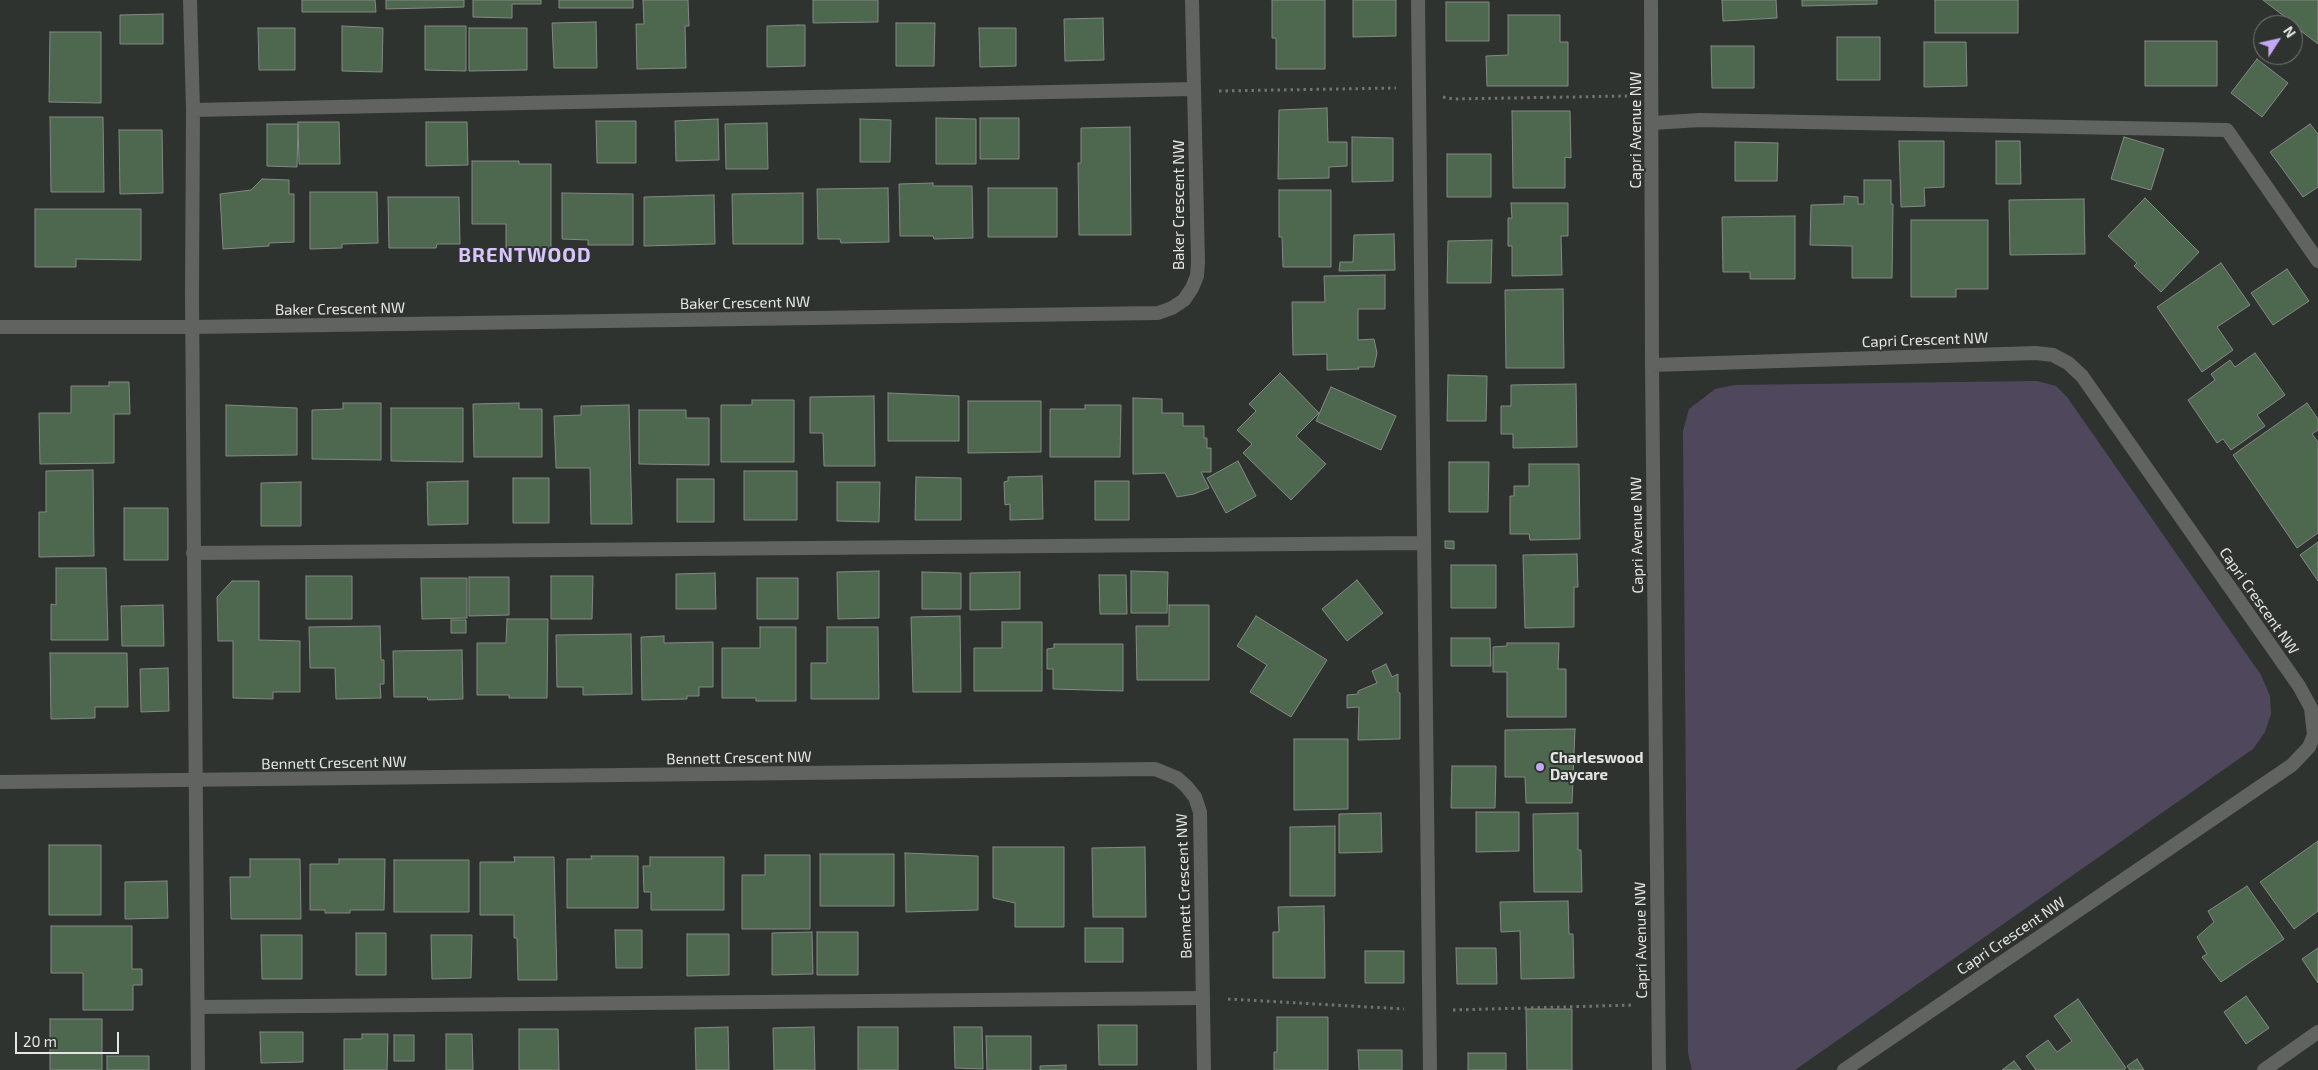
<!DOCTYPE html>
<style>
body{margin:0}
#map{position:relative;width:2318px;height:1070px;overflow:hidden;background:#2f332f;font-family:"Exo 2",sans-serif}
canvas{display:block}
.north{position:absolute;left:2253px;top:15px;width:50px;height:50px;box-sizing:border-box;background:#2f332f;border:1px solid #777b77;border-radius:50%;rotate:55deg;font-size:14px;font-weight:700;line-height:20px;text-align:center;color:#e3e6e3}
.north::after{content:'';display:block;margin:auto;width:18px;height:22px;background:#c3a7f2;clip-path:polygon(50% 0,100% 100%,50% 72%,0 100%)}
.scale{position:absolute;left:15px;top:1032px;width:104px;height:22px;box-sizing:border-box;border:2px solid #e3e6e3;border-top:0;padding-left:6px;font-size:15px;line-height:18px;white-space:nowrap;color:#e3e6e3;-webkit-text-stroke:4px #2f332f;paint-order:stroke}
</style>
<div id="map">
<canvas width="2318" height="1070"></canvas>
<div class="north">N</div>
<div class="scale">20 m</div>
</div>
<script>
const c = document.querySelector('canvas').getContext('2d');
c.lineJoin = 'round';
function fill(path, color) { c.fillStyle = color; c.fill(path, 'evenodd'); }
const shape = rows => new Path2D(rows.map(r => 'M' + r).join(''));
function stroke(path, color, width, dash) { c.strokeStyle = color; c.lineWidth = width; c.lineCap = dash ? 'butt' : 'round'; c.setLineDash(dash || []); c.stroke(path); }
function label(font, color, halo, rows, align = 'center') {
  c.font = font + ' "Exo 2",sans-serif'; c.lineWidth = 4; c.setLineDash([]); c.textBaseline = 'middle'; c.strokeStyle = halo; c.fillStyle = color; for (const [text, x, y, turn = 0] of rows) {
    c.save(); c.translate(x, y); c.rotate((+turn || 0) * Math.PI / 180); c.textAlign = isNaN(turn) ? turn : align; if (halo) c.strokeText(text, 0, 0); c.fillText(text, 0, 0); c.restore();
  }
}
fill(shape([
 [2037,381,2056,386,2067,397,2261,675,2270,696,2271,714,2265,732,2253,749,1795,1070,1692,1070,1688,1053,1683,431,1689,409,1715,389,1735,385]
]), '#4f485d');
const building = shape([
 [302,0,375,0,376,12,302,12,302,0],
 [386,0,464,0,464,7,386,9,386,0],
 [473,0,541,0,541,4,512,4,512,18,473,17,473,0],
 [559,0,633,0,633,8,559,8,559,0],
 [643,0,688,0,689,26,685,26,686,68,637,69,636,24,644,24,643,0],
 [813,0,878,0,878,22,813,23,813,0],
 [1272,0,1325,0,1325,69,1276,69,1276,38,1272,38,1272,0],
 [1353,0,1396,0,1396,36,1353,37,1353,0],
 [1722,0,1776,0,1777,18,1723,21,1722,0],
 [1802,0,1877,0,1877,4,1802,6,1802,0],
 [1935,0,2018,0,2018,33,1935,33,1935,0],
 [2263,0,2318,0,2318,44,2288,21,2289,20,2263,0],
 [1446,2,1489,2,1489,41,1446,41,1446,2],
 [163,14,163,44,120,44,120,15,163,14],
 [1508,15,1560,15,1560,42,1568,42,1568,86,1487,86,1486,56,1508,55,1508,15],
 [1103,18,1104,60,1065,61,1064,19,1103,18],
 [596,22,597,68,554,68,552,23,596,22],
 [896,23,935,23,934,66,896,66,896,23],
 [798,25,805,25,805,66,767,67,767,26,798,25],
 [342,26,383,28,382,72,342,71,342,26],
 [425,26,466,26,466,71,425,70,425,26],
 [258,28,295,28,295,70,259,70,258,28],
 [469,28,527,28,527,70,469,71,469,28],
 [979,28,1016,28,1016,66,980,67,979,28],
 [50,32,101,32,101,103,49,102,50,32],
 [1837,37,1880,37,1880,80,1837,80,1837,37],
 [2145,41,2217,41,2217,86,2145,86,2145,41],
 [1924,42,1966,42,1967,86,1924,87,1924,42],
 [1711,46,1754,46,1754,88,1712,88,1711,46],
 [2257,59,2288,83,2262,117,2231,93,2257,59],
 [1327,108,1328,142,1347,142,1347,166,1329,167,1329,178,1278,179,1279,110,1327,108],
 [1512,111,1570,111,1571,158,1565,157,1565,188,1513,188,1512,111],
 [50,117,103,117,104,192,51,192,50,117],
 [936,118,976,119,976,164,936,164,936,118],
 [980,118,1019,118,1019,159,980,159,980,118],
 [718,119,719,160,676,161,675,121,718,119],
 [860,119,891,120,890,162,860,162,860,119],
 [596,121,636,121,636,163,597,163,596,121],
 [298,122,339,122,340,164,299,164,298,122],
 [426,122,467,122,468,165,426,166,426,122],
 [767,123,768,169,726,169,725,124,767,123],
 [267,124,298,124,297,167,267,166,267,124],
 [2310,124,2318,134,2318,187,2303,197,2270,152,2310,124],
 [1130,127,1131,235,1079,235,1078,163,1081,163,1081,128,1130,127],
 [119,130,162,130,163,193,120,194,119,130],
 [1352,137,1393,138,1393,181,1352,182,1352,137],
 [2124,137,2164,149,2151,190,2111,179,2124,137],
 [1899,141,1944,141,1944,187,1924,188,1925,206,1901,207,1899,141],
 [1996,141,2020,141,2021,184,1996,184,1996,141],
 [1735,142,1778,143,1777,181,1735,181,1735,142],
 [1447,154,1491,154,1491,197,1447,197,1447,154],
 [472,161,519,161,519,164,551,164,551,250,506,250,506,224,472,224,472,161],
 [262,179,289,180,289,194,294,194,294,242,269,243,269,246,223,249,220,194,251,190,262,179],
 [1864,180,1891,180,1891,204,1893,204,1892,278,1852,278,1852,246,1810,245,1811,205,1844,204,1844,196,1858,197,1858,204,1864,204,1864,180],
 [933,183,933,186,972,186,973,238,934,239,933,236,900,236,899,184,933,183],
 [888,188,889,242,841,243,840,239,818,239,817,189,888,188],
 [988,188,1057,188,1057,237,988,237,988,188],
 [1279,190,1331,190,1331,267,1283,267,1282,237,1279,237,1279,190],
 [310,192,377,192,378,243,342,244,342,248,310,249,310,192],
 [562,193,633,194,633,245,588,245,588,240,562,239,562,193],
 [803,193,803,244,733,244,732,194,803,193],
 [714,195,715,244,644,246,644,197,714,195],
 [388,197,459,197,460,244,437,244,436,248,389,248,388,197],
 [2145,198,2199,252,2161,292,2134,266,2137,263,2108,236,2145,198],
 [2084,199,2085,254,2010,255,2009,200,2084,199],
 [1511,203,1568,203,1568,236,1561,236,1562,275,1512,276,1512,246,1508,246,1508,218,1512,218,1511,203],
 [35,209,141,209,141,260,76,259,76,267,35,267,35,209],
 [1795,216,1795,279,1750,279,1750,272,1723,272,1722,217,1795,216],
 [1911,220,1988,220,1988,289,1956,289,1956,297,1911,297,1911,220],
 [1394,234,1395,270,1339,271,1340,262,1353,262,1354,235,1394,234],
 [1492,240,1491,283,1447,283,1448,241,1492,240],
 [2221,263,2250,305,2217,327,2233,350,2202,372,2157,307,2221,263],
 [2287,269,2309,301,2273,325,2251,293,2287,269],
 [1385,275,1385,309,1358,309,1358,340,1374,339,1377,353,1374,367,1358,367,1359,369,1327,370,1327,354,1293,355,1292,302,1325,302,1324,276,1385,275],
 [1563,289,1564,368,1506,368,1505,290,1563,289],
 [2255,353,2285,395,2257,415,2265,426,2231,450,2223,439,2217,443,2188,400,2215,380,2211,374,2230,360,2235,367,2255,353],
 [1280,373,1319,413,1296,436,1326,464,1291,500,1243,453,1252,444,1237,430,1256,411,1249,404,1280,373],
 [1448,375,1487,376,1486,421,1447,421,1448,375],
 [109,382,129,382,130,414,114,414,114,463,40,464,39,413,71,413,71,386,109,386,109,382],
 [1576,384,1577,447,1513,448,1513,434,1501,434,1501,406,1511,406,1511,385,1576,384],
 [1331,387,1396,416,1381,450,1316,421,1331,387],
 [888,393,959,396,959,441,888,441,888,393],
 [874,396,875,466,824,466,823,433,810,433,810,397,874,396],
 [1133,398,1162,399,1162,413,1183,413,1183,426,1204,426,1204,438,1207,438,1207,448,1211,448,1211,472,1201,472,1209,488,1194,494,1177,497,1165,473,1133,474,1133,398],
 [752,400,794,400,794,462,721,462,721,405,752,405,752,400],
 [968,401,1041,401,1041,452,968,453,968,401],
 [343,403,381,403,381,460,312,459,312,410,343,409,343,403],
 [519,403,519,409,542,409,542,457,474,457,473,404,519,403],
 [2307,403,2318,419,2318,430,2312,434,2318,442,2318,533,2297,548,2233,455,2307,403],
 [226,405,297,408,297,455,226,456,226,405],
 [629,405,632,524,591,524,590,468,556,468,554,416,581,415,581,406,629,405],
 [1085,405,1121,405,1120,457,1050,457,1050,409,1085,409,1085,405],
 [391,408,463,408,463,462,391,461,391,408],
 [639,410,686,410,686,418,709,418,709,465,639,464,639,410],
 [1238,461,1256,496,1226,513,1207,478,1238,461],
 [1449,462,1489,462,1488,512,1449,512,1449,462],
 [1529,464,1579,464,1580,539,1530,540,1529,534,1510,534,1510,496,1514,496,1514,486,1529,486,1529,464],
 [93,470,94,556,39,557,39,512,46,512,46,471,93,470],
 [744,471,797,471,797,520,744,520,744,471],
 [1042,476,1043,519,1010,520,1010,504,1005,505,1004,482,1008,481,1008,477,1042,476],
 [916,477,961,478,961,520,915,520,916,477],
 [513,478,549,478,549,523,513,523,513,478],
 [677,479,714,479,714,522,677,522,677,479],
 [468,481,468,524,428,525,427,482,468,481],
 [1095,481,1129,481,1129,520,1095,520,1095,481],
 [301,482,301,526,261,526,261,483,301,482],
 [837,482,880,482,879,522,837,521,837,482],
 [124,508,168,508,168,560,124,560,124,508],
 [1445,541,1454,541,1454,549,1445,548,1445,541],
 [2318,542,2318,581,2300,555,2318,542],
 [1577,554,1578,587,1574,587,1574,627,1525,628,1523,555,1577,554],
 [1451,565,1496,565,1496,608,1451,608,1451,565],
 [56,568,106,568,108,640,51,640,51,604,56,605,56,568],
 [879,571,879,618,838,619,837,572,879,571],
 [1131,571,1168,572,1167,613,1131,613,1131,571],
 [922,572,961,573,961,609,922,609,922,572],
 [1020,572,1020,609,970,610,970,573,1020,572],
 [715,573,716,609,676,609,676,574,715,573],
 [1099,575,1126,575,1127,614,1100,614,1099,575],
 [306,576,352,576,352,619,306,619,306,576],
 [551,576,593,576,592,619,551,619,551,576],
 [469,577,509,577,509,615,469,616,469,577],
 [421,578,467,578,467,618,422,619,421,578],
 [757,578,798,578,798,619,757,619,757,578],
 [1357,580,1383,613,1347,641,1322,609,1357,580],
 [232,581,259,581,259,640,300,641,300,692,273,692,273,699,233,698,233,641,218,641,217,597,232,581],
 [163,605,164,646,122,646,121,606,163,605],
 [1169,605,1209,605,1209,680,1137,680,1136,626,1169,626,1169,605],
 [960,616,961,692,913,692,911,617,960,616],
 [1256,616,1327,660,1291,717,1250,692,1267,665,1237,646,1256,616],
 [507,619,548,619,547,698,509,698,509,695,477,695,477,643,506,643,507,619],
 [451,620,466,620,466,633,451,633,451,620],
 [1002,622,1042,622,1042,691,974,691,974,648,1002,648,1002,622],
 [380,626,381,660,384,660,384,684,380,684,381,698,336,699,335,668,310,668,309,627,380,626],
 [760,627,796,627,796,701,756,701,756,698,722,698,722,648,760,648,760,627],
 [827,627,878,627,879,699,811,699,811,663,827,663,827,627],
 [631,634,632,694,583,695,583,687,557,687,556,635,631,634],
 [664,636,664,643,713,642,713,687,699,687,699,696,687,696,687,699,642,700,641,637,664,636],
 [1451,638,1490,638,1491,666,1451,666,1451,638],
 [1507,643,1559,643,1558,669,1566,669,1566,717,1507,717,1507,672,1493,672,1493,647,1507,646,1507,643],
 [1054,644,1123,644,1123,691,1053,689,1053,669,1047,669,1047,649,1054,648,1054,644],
 [462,650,463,699,428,700,427,697,394,697,393,651,462,650],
 [50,653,127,653,128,707,95,707,95,718,51,719,50,653],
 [1386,664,1392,677,1398,674,1398,692,1400,693,1400,739,1358,740,1359,707,1347,708,1347,695,1358,694,1358,691,1377,683,1372,671,1386,664],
 [168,668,169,711,141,712,140,669,168,668],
 [1575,729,1572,803,1526,803,1525,777,1505,777,1505,730,1575,729],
 [1294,739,1348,739,1348,809,1294,810,1294,739],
 [1452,766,1496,766,1495,808,1451,808,1452,766],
 [1476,812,1519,812,1519,851,1476,852,1476,812],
 [1381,813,1382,852,1339,853,1339,814,1381,813],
 [1578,813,1578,850,1581,850,1582,892,1534,892,1533,814,1578,813],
 [1335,826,1335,896,1290,896,1290,827,1335,826],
 [2318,841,2318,911,2294,929,2260,882,2318,841],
 [49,845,101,845,101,915,49,915,49,845],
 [993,847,1064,847,1064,927,1015,927,1015,903,993,898,993,847],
 [1145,847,1146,917,1093,917,1092,848,1145,847],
 [905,853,978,856,978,910,906,912,905,853],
 [820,854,894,854,894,906,820,906,820,854],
 [765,855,810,855,810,929,742,929,742,875,765,875,765,855],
 [591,856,638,856,638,908,567,908,567,859,592,859,591,856],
 [514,857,554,857,557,980,518,980,517,938,514,938,514,915,480,915,480,862,515,862,514,857],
 [650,857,724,857,724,910,651,910,651,892,644,892,643,866,650,866,650,857],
 [250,859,300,859,301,919,231,919,230,877,250,877,250,859],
 [339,859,385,859,384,910,350,910,350,913,325,913,325,910,310,910,310,864,339,864,339,859],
 [394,860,469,860,469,912,394,912,394,860],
 [167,881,168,918,125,919,125,882,167,881],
 [2247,886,2284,939,2221,982,2202,957,2207,954,2197,937,2214,922,2208,911,2247,886],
 [1568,901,1569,934,1573,934,1574,978,1521,979,1520,931,1501,932,1500,902,1568,901],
 [1324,906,1325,978,1273,978,1273,932,1279,932,1278,907,1324,906],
 [51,926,132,926,132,969,142,969,142,985,133,985,133,1010,83,1010,83,973,51,973,51,926],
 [1085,928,1123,928,1123,962,1085,962,1085,928],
 [615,930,642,930,642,968,616,968,615,930],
 [812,932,813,974,772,975,772,933,812,932],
 [817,932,858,932,858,975,817,975,817,932],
 [356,933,386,933,386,975,356,975,356,933],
 [687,934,729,934,729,975,687,976,687,934],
 [261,935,302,935,302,979,262,979,261,935],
 [431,935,472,935,471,978,432,979,431,935],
 [1456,948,1496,948,1497,984,1457,984,1456,948],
 [2318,948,2318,983,2302,959,2318,948],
 [1365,951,1404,951,1404,983,1365,983,1365,951],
 [2246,996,2269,1028,2246,1044,2224,1012,2246,996],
 [2078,999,2126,1068,2123,1070,2036,1070,2026,1056,2048,1040,2057,1052,2072,1041,2054,1016,2078,999],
 [1526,1009,1572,1009,1572,1070,1527,1070,1526,1009],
 [1277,1017,1328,1017,1328,1070,1274,1070,1274,1052,1277,1052,1277,1017],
 [50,1019,102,1019,102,1070,50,1070,50,1019],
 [1098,1025,1137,1025,1137,1065,1099,1065,1098,1025],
 [728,1027,729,1070,696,1070,695,1028,728,1027],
 [814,1027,815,1070,774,1070,773,1028,814,1027],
 [858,1027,898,1027,898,1070,858,1070,858,1027],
 [954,1027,982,1027,983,1069,955,1068,954,1027],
 [519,1029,558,1029,559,1070,519,1070,519,1029],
 [260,1032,303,1032,303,1062,261,1063,260,1032],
 [362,1034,388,1034,387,1070,344,1070,344,1039,362,1039,362,1034],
 [446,1034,472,1034,473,1070,446,1070,446,1034],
 [394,1035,414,1035,414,1061,394,1061,394,1035],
 [986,1036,1031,1036,1031,1070,987,1070,986,1036],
 [1358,1050,1402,1050,1402,1070,1359,1070,1358,1050],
 [1468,1053,1506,1053,1506,1070,1468,1070,1468,1053],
 [107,1056,149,1056,149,1070,107,1070,107,1056],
 [2137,1059,2144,1070,2130,1070,2127,1066,2137,1059],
 [2014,1061,2021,1070,2002,1070,2014,1061],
 [1066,1065,1066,1070,1040,1070,1040,1066,1066,1065]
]);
fill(building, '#4e674f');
stroke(building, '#848984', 1);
stroke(shape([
 [1219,91,1396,88],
 [1443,97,1453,99,1627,96],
 [1228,999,1404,1009],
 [1453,1010,1634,1005]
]), '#707370', 3, [2.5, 4]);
stroke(shape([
 [190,0,193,110,192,296,198,1070],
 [1418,0,1430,1070],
 [193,110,1194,89],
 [1652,123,1700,120,2227,130,2318,261],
 [193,553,1424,543],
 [198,1007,1203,998],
 [2264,1070,2318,1032]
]), '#606360', 14);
stroke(shape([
 [1651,0,1652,365,1659,1070],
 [0,327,192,327,1158,313,1172,308,1184,300,1192,288,1197,276,1198,262,1192,0],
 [1652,365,2036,353,2053,355,2068,363,2082,376,2299,686,2311,708,2314,735,2309,747,2292,765,1844,1070],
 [0,782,1155,769,1177,778,1186,786,1195,797,1200,812,1204,1070]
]), '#606360', 14);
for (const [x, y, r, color] of [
 [1540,767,5,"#c3a7f2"]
]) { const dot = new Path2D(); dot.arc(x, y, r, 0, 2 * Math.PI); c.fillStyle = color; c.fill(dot); stroke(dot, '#2f332f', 2); }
label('15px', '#e3e6e3', '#2f332f', [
 ["Capri Avenue NW",1636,130,-90],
 ["Baker Crescent NW",1179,205,-90],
 ["Baker Crescent NW",745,303,-1],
 ["Baker Crescent NW",340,309,-1],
 ["Capri Crescent NW",1925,340,-2],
 ["Capri Avenue NW",1637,535,-91],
 ["Capri Crescent NW",2259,601,55],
 ["Bennett Crescent NW",739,758,-1],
 ["Bennett Crescent NW",334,763,-1],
 ["Bennett Crescent NW",1184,886,-92],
 ["Capri Crescent NW",2011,936,-34],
 ["Capri Avenue NW",1641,940,-91]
]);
label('bold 15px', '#e3e6e3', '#2f332f', [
 ["Charleswood",1550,758],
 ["Daycare",1550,775]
], 'left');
c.letterSpacing = '1px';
label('bold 20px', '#d9c5fd', '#2f332f', [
 ["BRENTWOOD",525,255]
]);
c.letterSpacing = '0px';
</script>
